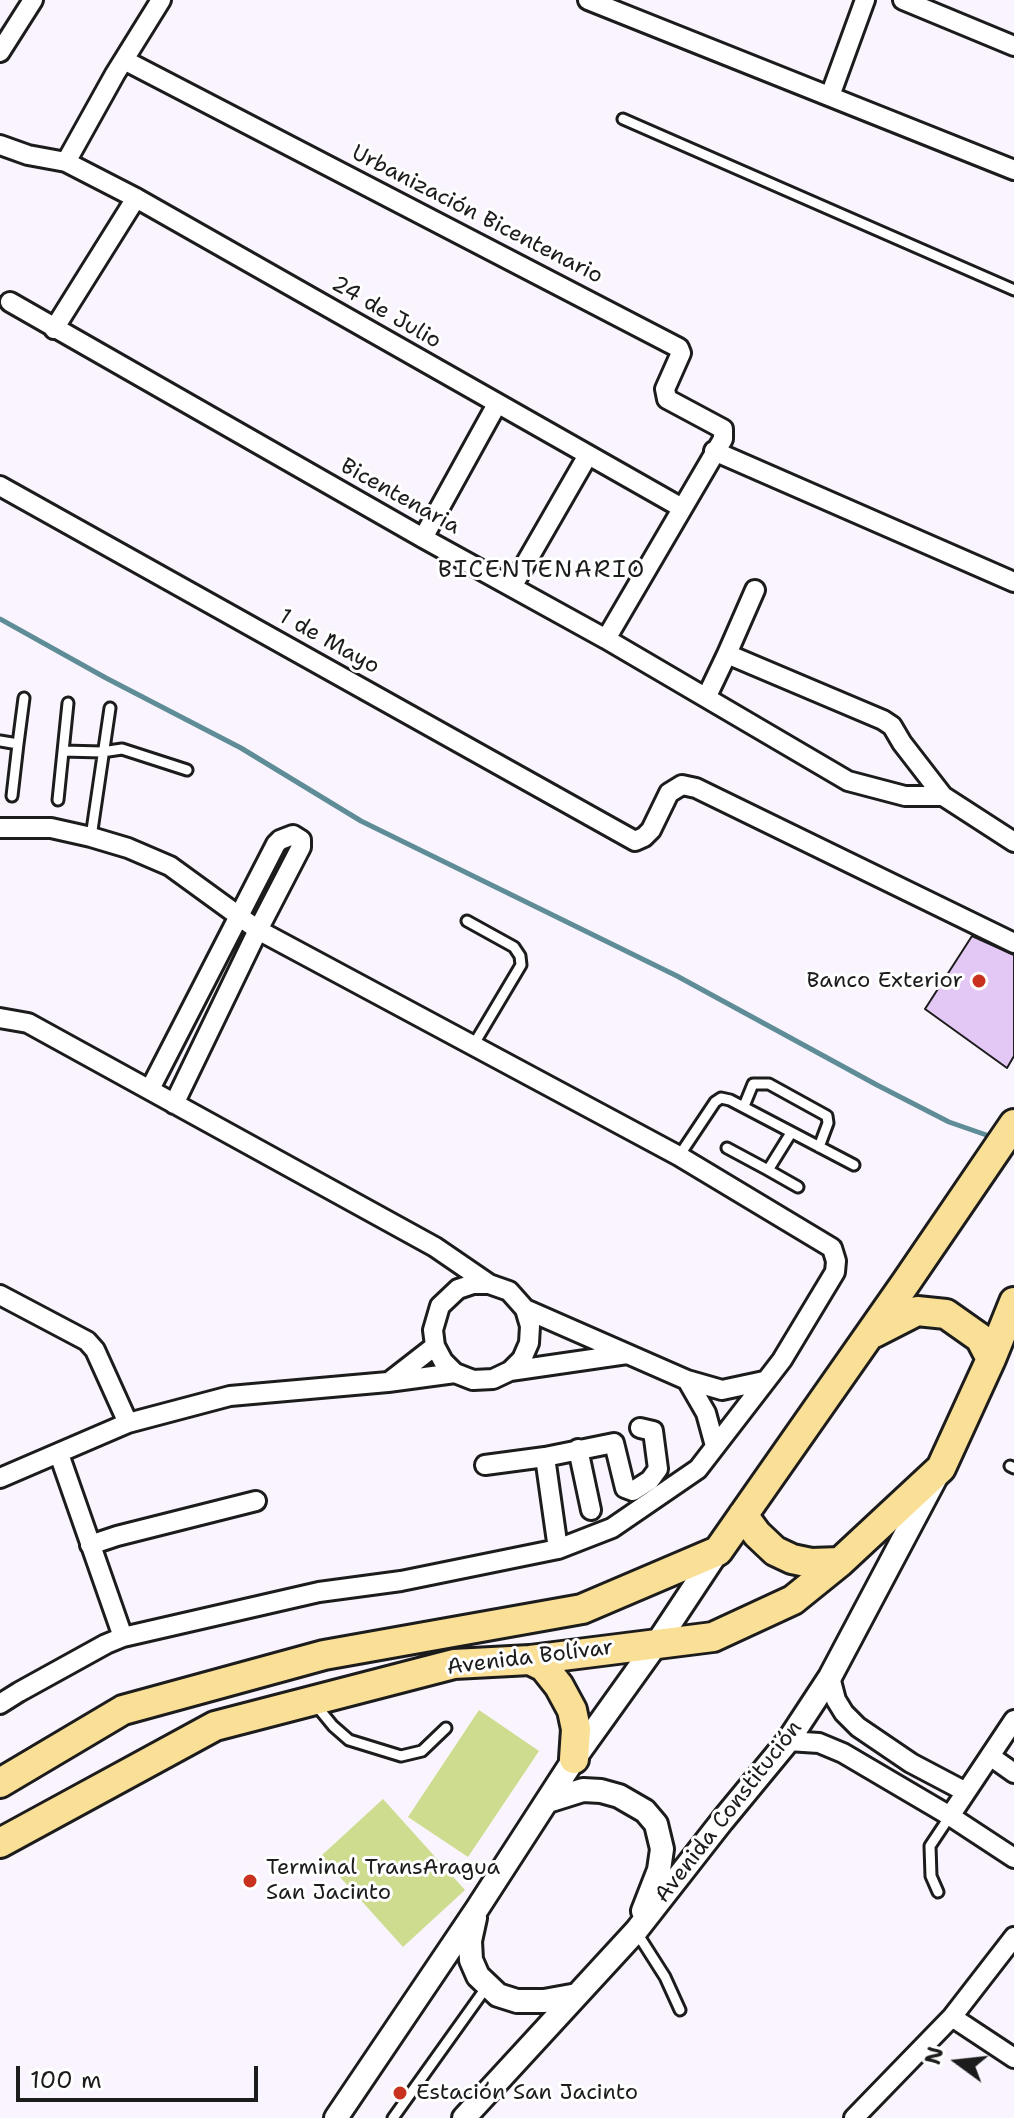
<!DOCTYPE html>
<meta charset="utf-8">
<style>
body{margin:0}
#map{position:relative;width:1014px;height:2118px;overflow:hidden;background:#f9f4fd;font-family:"Shantell Sans",sans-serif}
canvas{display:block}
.north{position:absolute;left:918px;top:2022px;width:80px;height:80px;-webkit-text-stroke:6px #fff;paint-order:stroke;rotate:285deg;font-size:22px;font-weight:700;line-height:32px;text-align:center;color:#1c1c1c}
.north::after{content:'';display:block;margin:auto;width:28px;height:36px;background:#1c1c1c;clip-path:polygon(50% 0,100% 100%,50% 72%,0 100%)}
.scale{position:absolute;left:16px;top:2066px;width:242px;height:36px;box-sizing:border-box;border:4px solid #1c1c1c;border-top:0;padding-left:10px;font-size:24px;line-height:28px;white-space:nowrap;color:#1c1c1c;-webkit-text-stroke:6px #fff;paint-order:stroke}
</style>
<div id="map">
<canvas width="1014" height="2118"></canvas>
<div class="north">N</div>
<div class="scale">100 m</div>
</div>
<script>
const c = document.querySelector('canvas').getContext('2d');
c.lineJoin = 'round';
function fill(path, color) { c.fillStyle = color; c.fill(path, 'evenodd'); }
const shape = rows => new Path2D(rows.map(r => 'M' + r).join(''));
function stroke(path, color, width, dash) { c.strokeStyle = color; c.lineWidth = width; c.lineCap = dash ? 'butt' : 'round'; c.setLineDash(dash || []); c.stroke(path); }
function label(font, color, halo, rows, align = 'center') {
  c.font = font + ' "Shantell Sans",sans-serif'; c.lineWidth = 6; c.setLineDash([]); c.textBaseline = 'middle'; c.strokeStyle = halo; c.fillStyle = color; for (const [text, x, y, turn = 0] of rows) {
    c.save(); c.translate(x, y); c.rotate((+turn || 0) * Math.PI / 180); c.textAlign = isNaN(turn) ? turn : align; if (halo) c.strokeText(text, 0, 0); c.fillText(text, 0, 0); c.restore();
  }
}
fill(shape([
 [479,1710,539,1751,468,1857,408,1817],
 [383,1799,465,1890,403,1947,321,1856]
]), '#cddc8f');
stroke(shape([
 [0,619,106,678,241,748,361,821,677,976,877,1085,949,1122,995,1138]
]), '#5e8c97', 5);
const building = shape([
 [972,936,1014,955,1014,1056,1007,1068,925,1009,972,936]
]);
fill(building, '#e3c7f5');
stroke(building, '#1c1c1c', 2);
const service = shape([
 [623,119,1014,290],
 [0,741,18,744,12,796],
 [18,744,24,698],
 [63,751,102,752,122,749,187,770],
 [58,800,68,703],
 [91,837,110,708],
 [467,921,514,947,520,956,521,965,474,1044],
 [744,1106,753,1084,769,1084,827,1116,828,1123,819,1147],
 [727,1148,768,1170,791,1133],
 [679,1156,715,1102,721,1098,730,1100,854,1165],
 [768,1170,798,1187],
 [1010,1466,1014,1468],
 [315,1704,333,1726,349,1740,401,1756,422,1751,446,1728],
 [938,1892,931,1876,930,1846,950,1816],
 [637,1933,665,1977,680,2010],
 [393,2118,488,1985]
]);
const minor = shape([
 [588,0,1014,170],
 [903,0,1014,46],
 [0,52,33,0],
 [124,60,679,348,681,353,665,389,667,399,723,429,723,439,606,639],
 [830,96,865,0],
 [0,145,28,155,66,162,136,198,682,508],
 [66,162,115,74,161,0],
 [10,302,423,538,606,639,848,781,905,796,943,796],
 [54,329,136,198],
 [714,451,1014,582],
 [0,486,635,841,644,837,651,830,669,793,682,785,696,788,1014,943],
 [423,538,497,404],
 [512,587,588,455],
 [727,654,755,590],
 [707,696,727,654,883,720,892,726,902,743,943,796,1014,842],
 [0,828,51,828,91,837,128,848,170,866,258,930,679,1156,832,1248,836,1261,835,1272,782,1360,698,1469,612,1528,558,1549,401,1581,319,1592,123,1637,106,1644,19,1692,0,1704],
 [0,1018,28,1023,435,1247,489,1284,509,1291,525,1309,530,1326,529,1343,522,1359,510,1371,493,1379,473,1380,455,1373,443,1361,435,1346,433,1330,440,1306,458,1289,473,1284,489,1284],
 [150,1089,276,844,280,840,293,835,301,840,301,847,258,930,174,1104],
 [0,1295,87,1341,95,1350,128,1423],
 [525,1309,687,1380,706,1413,715,1446],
 [510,1371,627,1354],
 [687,1380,722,1390,764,1381],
 [390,1381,435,1346],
 [578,1449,591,1510],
 [59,1454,123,1637],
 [545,1457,614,1443,625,1488,633,1491,650,1480,658,1469,653,1431,640,1428],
 [485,1465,545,1457,558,1549],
 [0,1478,128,1423,230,1396,388,1382,455,1373],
 [90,1545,117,1536,256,1501],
 [830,1677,836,1700,844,1713,858,1727,911,1763,966,1792],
 [788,1741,819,1743,843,1753,950,1816,1014,1858],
 [990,1756,1014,1773],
 [950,1816,1014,1720],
 [952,2017,1014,2058],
 [854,2118,952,2017,1014,1937]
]);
const tertiary = shape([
 [548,1801,583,1790,601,1791,619,1796,645,1811,656,1824,662,1849,659,1870,643,1911],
 [475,1918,470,1941,471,1960,478,1976,498,1995,517,2001,544,2001,577,1995],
 [336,2118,477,1909,574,1759,657,1643,718,1551],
 [464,2118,636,1931,722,1821,788,1741,830,1677,935,1479]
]);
const primary = shape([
 [874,1333,917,1311,946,1314,980,1338,991,1359],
 [743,1515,757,1534,775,1551,792,1559,811,1563,840,1562],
 [530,1660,544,1667,559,1686,572,1710,576,1729,574,1759],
 [0,1783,123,1710,324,1655,582,1609,718,1551,907,1281,1014,1124],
 [0,1843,215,1726,454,1664,530,1660,713,1637,793,1600,840,1562,941,1468,991,1359,1014,1302]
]);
stroke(service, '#1c1c1c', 15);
stroke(minor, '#1c1c1c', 24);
stroke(tertiary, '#1c1c1c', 28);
stroke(primary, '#1c1c1c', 34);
stroke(service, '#fff', 9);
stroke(minor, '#fff', 18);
stroke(tertiary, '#fff', 22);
stroke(primary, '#fadf96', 28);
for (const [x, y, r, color] of [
 [979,981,8,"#c8321e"],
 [250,1881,8,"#c8321e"],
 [400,2093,8,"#c8321e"]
]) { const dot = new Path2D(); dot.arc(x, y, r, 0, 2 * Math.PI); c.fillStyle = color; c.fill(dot); stroke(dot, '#fff', 3); }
label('22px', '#1c1c1c', '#fff', [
 ["Urbanización Bicentenario",477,215,27],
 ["24 de Julio",386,313,30],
 ["Bicentenaria",400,497,29],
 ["1 de Mayo",329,642,29],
 ["Avenida Bolívar",530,1658,-7],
 ["Avenida Constitución",729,1812,-52]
]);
label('22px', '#1c1c1c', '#fff', [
 ["Banco Exterior",963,981,"right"],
 ["Terminal TransAragua",266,1868],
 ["San Jacinto",266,1893],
 ["Estación San Jacinto",416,2093]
], 'left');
c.letterSpacing = '2px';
label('24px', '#1c1c1c', '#fff', [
 ["BICENTENARIO",542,571]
]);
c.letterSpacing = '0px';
</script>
